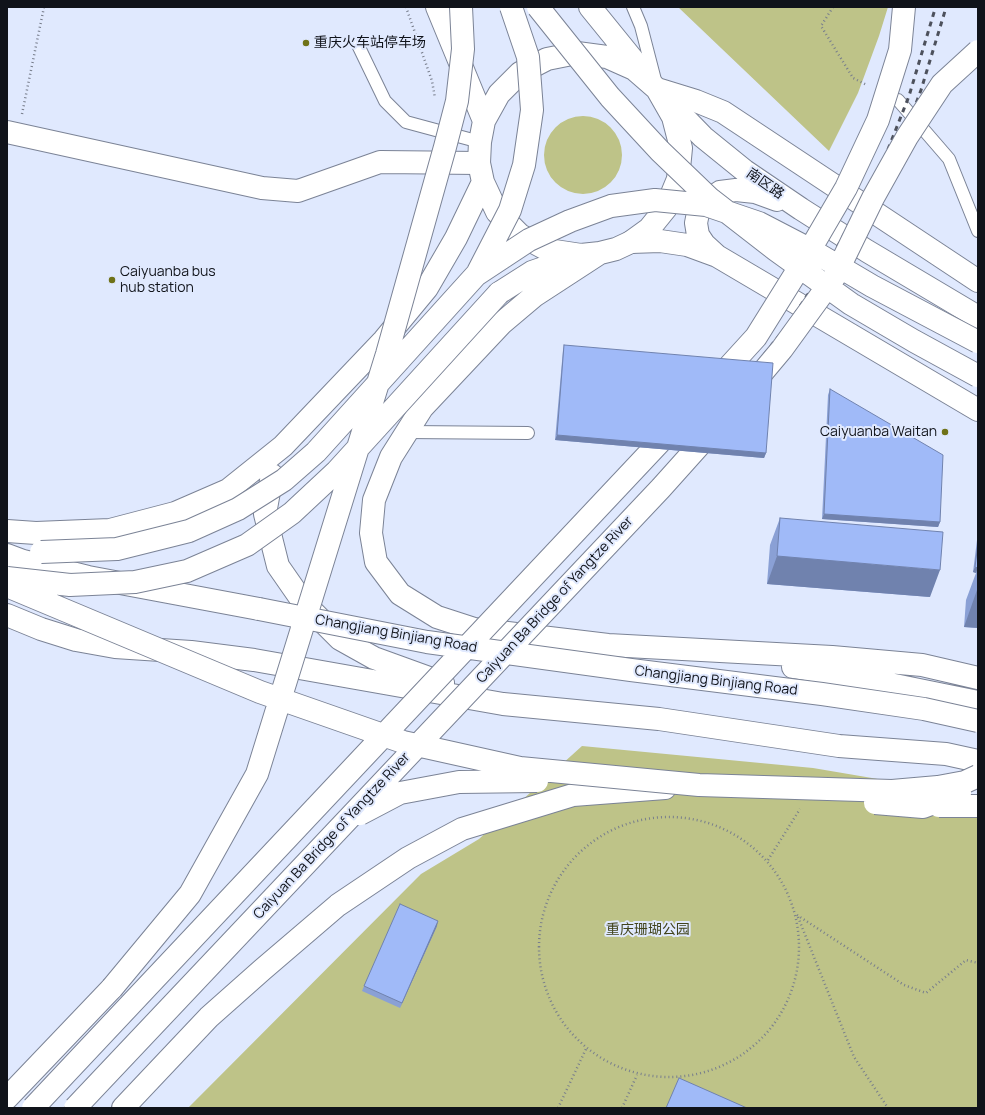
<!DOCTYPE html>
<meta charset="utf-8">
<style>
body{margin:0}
#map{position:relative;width:985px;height:1115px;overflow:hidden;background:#e0e9fe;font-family:Manrope,sans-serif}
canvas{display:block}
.frame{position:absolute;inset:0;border:8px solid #10131a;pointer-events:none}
</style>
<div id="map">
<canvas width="985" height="1115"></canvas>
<div class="frame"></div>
</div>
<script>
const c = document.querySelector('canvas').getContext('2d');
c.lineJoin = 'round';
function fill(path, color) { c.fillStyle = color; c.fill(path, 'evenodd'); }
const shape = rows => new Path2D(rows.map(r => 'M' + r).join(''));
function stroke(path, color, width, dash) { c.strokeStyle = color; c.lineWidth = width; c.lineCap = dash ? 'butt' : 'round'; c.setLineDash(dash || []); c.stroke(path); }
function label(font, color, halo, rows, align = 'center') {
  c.font = font + ' Manrope,"Noto Sans SC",sans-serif'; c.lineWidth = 4; c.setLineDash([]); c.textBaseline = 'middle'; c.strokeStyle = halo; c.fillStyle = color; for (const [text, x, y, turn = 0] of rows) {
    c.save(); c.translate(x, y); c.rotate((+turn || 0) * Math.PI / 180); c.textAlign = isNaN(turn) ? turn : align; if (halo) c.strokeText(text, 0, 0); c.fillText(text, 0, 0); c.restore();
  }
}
fill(shape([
 [678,7,888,7,879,36,858,93,829,151],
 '544 155a39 39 0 1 1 78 0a39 39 0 1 1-78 0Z',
 [582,746,813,768,978,796,978,1108,188,1108,421,874,479,839]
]), '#bec388');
const lane = shape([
 [633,7,641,26,655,80],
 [357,43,385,101,406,122,480,142],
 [898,100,949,159,978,231],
 [407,432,528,433]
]);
const street = shape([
 [7,132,262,188,298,191,380,162,479,163]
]);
const secondary = shape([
 [664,97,703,137,745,171,801,209,867,251,978,317],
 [631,242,660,241,687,245,717,256,978,410],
 [716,255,704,244,698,235,696,223,698,213,706,201,720,192,736,190,755,192,777,200]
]);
const primary = shape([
 [437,7,484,121],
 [590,7,642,71],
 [657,89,696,101,723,112,978,281],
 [600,253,534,296,502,323,422,408,391,457,374,500,371,533,376,562,400,594,437,617,474,629,608,645,832,657,922,665,978,678],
 [499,293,532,272,581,255,600,253,616,249,631,242,649,229,666,208,678,179,681,148,673,117,657,89,634,69,607,57,577,53,547,59,520,73,499,94,484,121,480,142,479,163,483,182,497,212,520,235,548,250,581,255],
 [272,475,265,514,278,566,303,602,340,639,374,658,443,683],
 [7,531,36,533,110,530,175,513,228,490,283,446,384,340,427,288,456,238,483,182],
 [7,555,23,561,88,577,259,609],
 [7,615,41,629,76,640,115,647,191,652,254,660,503,704,659,719,839,746,946,754,978,761],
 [793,667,865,679,978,702],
 [7,1098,112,988],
 [123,1108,209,1017,262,970,338,905,408,858,462,829,573,795,665,788]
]);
stroke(lane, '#7b8396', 14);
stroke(street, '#7b8396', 24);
stroke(secondary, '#7b8396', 24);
stroke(primary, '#7b8396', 24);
stroke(shape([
 [406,7,432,81,435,98],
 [833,7,821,26,853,78,867,85],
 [22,114,44,7],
 '539 947a130 130 0 1 1 260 0a130 130 0 1 1-260 0Z',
 [768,860,800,809],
 [797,915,904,985,926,993,966,960,978,963],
 [798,917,854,1057,888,1108],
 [558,1108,586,1049],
 [622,1108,637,1075]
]), '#787e8c', 2.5, [1, 3]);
stroke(lane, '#fff', 12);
stroke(street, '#fff', 22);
stroke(secondary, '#fff', 22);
stroke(primary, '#fff', 22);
stroke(shape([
 [752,370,789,323,830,261,885,157,909,96,935,9],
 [766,372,836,272,872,208,896,158,921,90,945,11],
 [65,1108,664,473,690,443],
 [81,1108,673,480,704,445]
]), '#4d515c', 3, [5, 5]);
const primaryBridge = shape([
 [538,7,610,97,660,151,709,198,776,250,851,304,914,341,978,376],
 [478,272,510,210,524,165,532,110,528,57,511,7],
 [715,382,756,337,804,260,846,188,878,120,900,50,904,7],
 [751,386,782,349,835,276,873,198,907,137,942,84,978,51],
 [41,552,117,549,189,531,238,509,284,480,316,452,476,275,529,240,570,221,611,206,655,200,706,205,759,223,811,250,872,286,978,342],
 [7,578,70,585,135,582,187,571,247,545,292,513,337,471,499,293],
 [7,586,260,692,403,742,520,768,699,785,892,791,938,787,965,782,978,776],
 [259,609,427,642,631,670,822,694,924,709,978,721],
 [875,803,923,807,960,793],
 [939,806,978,806],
 [360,814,400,793,459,782,537,781],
 [112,988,190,894,257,774,387,354,445,147,457,101,463,49,461,7],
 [33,1108,674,427],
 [75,1108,661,488,713,430]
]);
stroke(primaryBridge, '#7b8396', 24, []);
stroke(primaryBridge, '#fff', 22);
fill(shape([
 [564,345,766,453,764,458,555,440,563,350],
 [830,389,940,522,938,527,822,519,828,395],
 [780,518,930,597,767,584,770,545],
 [978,532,978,628,964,627,966,600,976,573,973,572],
 [437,926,400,1008,362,991,364,986]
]), '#8aa0d5');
fill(shape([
 [557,435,766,453,764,458,555,440],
 [824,514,940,522,938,527,822,519],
 [777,556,940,570,930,597,767,584],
 [975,567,978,568,976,573,973,572],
 [977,590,978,590,978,628,964,627],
 [438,921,437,926,400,1008,402,1003]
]), '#7082ae');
const building = shape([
 [564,345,773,363,766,453,557,435,564,345],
 [830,389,943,455,940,522,824,514,830,389],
 [780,518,943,532,940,570,777,556,780,518],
 [978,543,978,568,975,567,978,543],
 [400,904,438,921,402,1003,364,986,400,904],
 [679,1078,747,1108,666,1108,679,1078]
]);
fill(building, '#a0baf8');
stroke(building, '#7082ae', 1);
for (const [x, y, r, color] of [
 [306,43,4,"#6f7218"],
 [112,280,4,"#6f7218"],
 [945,432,4,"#6f7218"]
]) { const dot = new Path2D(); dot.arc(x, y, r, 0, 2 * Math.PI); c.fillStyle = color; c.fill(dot); stroke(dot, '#e0e9fe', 1.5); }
label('14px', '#10131a', '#e0e9fe', [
 ["重庆火车站停车场",314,43],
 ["Caiyuanba bus",120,272],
 ["hub station",120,288],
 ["Caiyuanba Waitan",937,432,"right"]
], 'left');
label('14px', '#10131a', '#e0e9fe', [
 ["南区路",765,184,35],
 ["Caiyuan Ba Bridge of Yangtze River",555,600,-47],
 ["Changjiang Binjiang Road",396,634,10],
 ["Changjiang Binjiang Road",716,681,7],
 ["Caiyuan Ba Bridge of Yangtze River",332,836,-47]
]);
label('14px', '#41431c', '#e0e9fe', [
 ["重庆珊瑚公园",648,930]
]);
</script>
